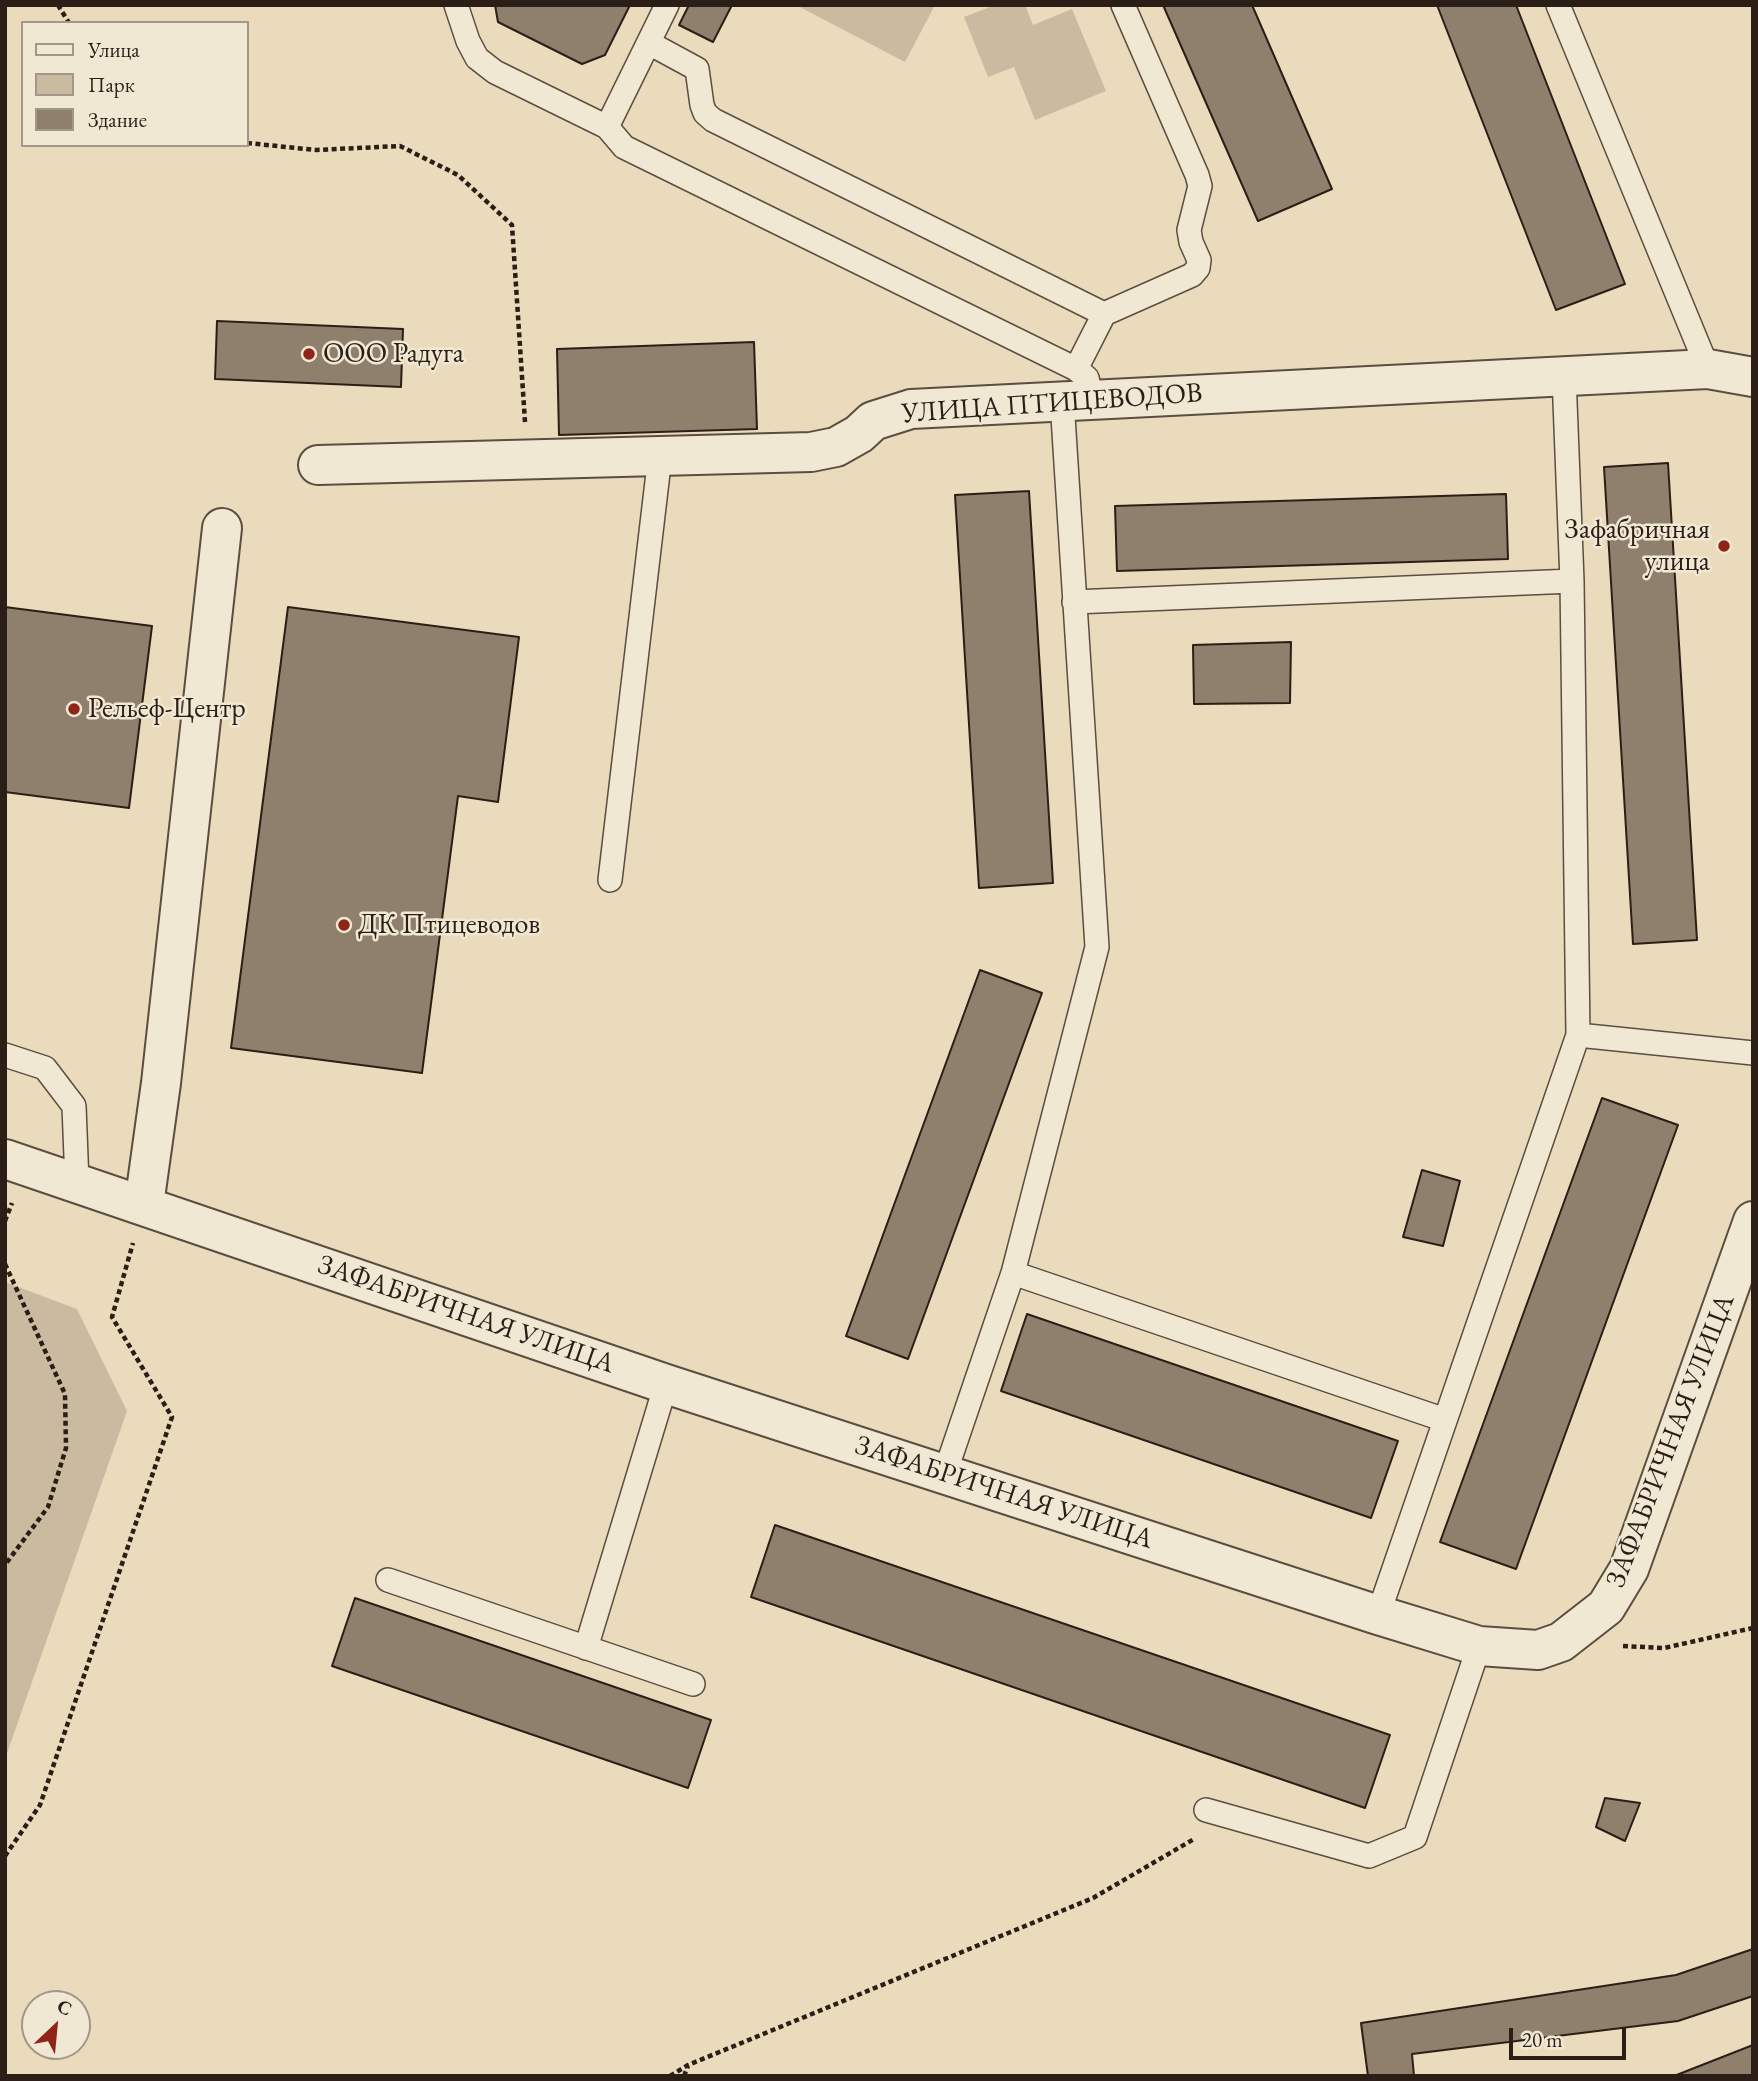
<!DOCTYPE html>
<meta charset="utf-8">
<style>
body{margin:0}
#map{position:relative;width:1758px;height:2081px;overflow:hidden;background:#eadbbc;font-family:"EB Garamond",serif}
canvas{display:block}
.frame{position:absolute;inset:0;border:7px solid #2b1e17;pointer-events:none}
.legend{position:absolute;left:21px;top:21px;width:228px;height:126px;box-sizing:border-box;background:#f1e8d3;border:2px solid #a29788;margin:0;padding:9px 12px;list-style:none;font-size:21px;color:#2b1e17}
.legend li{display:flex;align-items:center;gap:14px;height:35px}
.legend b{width:35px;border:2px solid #a29788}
.north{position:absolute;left:21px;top:1990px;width:70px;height:70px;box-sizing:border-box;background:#f1e8d3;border:2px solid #a29788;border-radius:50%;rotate:26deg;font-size:19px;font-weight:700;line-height:28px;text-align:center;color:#2b1e17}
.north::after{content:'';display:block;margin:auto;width:24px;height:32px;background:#8f2418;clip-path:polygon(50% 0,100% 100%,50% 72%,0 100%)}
.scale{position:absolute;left:1509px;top:2028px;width:117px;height:32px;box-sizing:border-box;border:4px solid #2b1e17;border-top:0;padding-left:9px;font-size:21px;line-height:24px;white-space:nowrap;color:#2b1e17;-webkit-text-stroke:5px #f1e8d3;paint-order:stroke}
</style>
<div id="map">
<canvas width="1758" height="2081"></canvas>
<div class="frame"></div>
<ul class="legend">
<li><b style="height:9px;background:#f1e8d3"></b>Улица</li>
<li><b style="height:19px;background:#cabba0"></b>Парк</li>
<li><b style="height:19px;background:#8e806d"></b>Здание</li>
</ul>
<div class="north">С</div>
<div class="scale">20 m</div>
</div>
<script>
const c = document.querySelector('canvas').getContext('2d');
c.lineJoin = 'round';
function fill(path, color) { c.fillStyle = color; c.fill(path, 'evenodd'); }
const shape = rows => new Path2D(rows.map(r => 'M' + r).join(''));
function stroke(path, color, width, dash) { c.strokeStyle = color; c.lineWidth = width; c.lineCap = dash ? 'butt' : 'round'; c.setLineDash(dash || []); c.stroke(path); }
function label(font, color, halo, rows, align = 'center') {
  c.font = font + ' "EB Garamond",serif'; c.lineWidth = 5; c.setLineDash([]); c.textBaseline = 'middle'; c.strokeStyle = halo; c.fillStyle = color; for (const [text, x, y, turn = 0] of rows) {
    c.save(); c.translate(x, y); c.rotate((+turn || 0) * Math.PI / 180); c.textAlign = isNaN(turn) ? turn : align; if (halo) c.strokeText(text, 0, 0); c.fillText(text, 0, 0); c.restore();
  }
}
fill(shape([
 [796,5,935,5,905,62],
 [995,5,1025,5,1033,25,1072,9,1106,91,1035,120,1014,67,988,77,964,17],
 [5,1282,77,1309,127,1411,5,1759]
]), '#cabba0');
const building = shape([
 [495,5,630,5,605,55,582,64,498,22,495,5],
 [689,5,732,5,713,42,679,25,689,5],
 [1163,5,1252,5,1332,189,1258,221,1163,5],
 [1437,5,1516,5,1625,284,1556,310,1437,5],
 [217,321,403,329,401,387,215,379,217,321],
 [754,342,757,429,559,435,557,349,754,342],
 [1668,463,1697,940,1633,944,1604,467,1668,463],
 [1029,491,1053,883,979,888,955,495,1029,491],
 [1506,494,1508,559,1117,571,1115,506,1506,494],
 [5,607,152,626,129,808,5,792,5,607],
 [288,607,519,637,498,802,458,796,422,1073,231,1048,288,607],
 [1291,642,1290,703,1194,704,1193,645,1291,642],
 [980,970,1042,993,908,1359,846,1336,980,970],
 [1602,1098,1678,1125,1516,1569,1440,1542,1602,1098],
 [1422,1170,1460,1181,1443,1246,1403,1237,1422,1170],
 [1027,1314,1398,1441,1371,1518,1001,1391,1027,1314],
 [775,1525,1390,1735,1365,1808,751,1597,775,1525],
 [355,1598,711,1720,688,1788,332,1666,355,1598],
 [1605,1798,1640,1803,1625,1841,1596,1827,1605,1798],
 [1753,1949,1753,1996,1678,2021,1412,2054,1414,2076,1368,2076,1361,2023,1676,1975,1753,1949],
 [1753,2045,1753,2076,1674,2076,1753,2045]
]);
fill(building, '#8e806d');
stroke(building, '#2b1e17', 2);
const lane = shape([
 [456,5,468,41,477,58,495,72,607,127,624,147,1076,369,1087,378,1092,400],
 [1558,5,1708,369],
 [649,43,697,69,702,105,705,113,713,120,1104,314,1076,369],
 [607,127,667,5],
 [1104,314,1192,275,1198,268,1199,260,1191,242,1189,230,1200,186,1197,175,1123,5],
 [1074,602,1572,581],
 [610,880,660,456],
 [1578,1035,1753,1053],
 [5,1055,45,1068,74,1106,77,1183],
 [1013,1273,1445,1420],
 [945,1473,1013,1273,1097,947,1062,401],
 [388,1580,693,1684],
 [1378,1615,1578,1035,1572,581,1564,376],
 [586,1648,666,1384],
 [1206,1810,1369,1856,1415,1837,1479,1646]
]);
const street = shape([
 [318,465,811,452,836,447,859,434,873,421,911,409,1708,369,1753,377],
 [5,1159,666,1384,1378,1615,1479,1646,1538,1650,1561,1642,1606,1607,1629,1569,1753,1221],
 [144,1205,161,1083,222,528]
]);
stroke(lane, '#5b4d40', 26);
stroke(street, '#5b4d40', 42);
stroke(shape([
 [58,5,69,23],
 [247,143,316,150,400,146,458,175,512,225,525,422],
 [5,1221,12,1203],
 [5,1264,65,1394,66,1448,48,1507,5,1565],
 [1623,1646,1664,1648,1753,1628],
 [5,1856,40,1805,172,1417,112,1317,133,1243],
 [670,2076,688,2065,1093,1898,1194,1839],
 [684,2076,688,2066]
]), '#2b1e17', 4.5, [5, 3.5]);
stroke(lane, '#f1e8d3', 23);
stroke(street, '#f1e8d3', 38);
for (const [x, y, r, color] of [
 [309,354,7,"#8f2418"],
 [1724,546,7,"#8f2418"],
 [74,709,7,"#8f2418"],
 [344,925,7,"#8f2418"]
]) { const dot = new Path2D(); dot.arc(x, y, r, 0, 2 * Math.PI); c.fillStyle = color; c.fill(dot); stroke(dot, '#f1e8d3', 2.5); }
label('28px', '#2b1e17', '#f1e8d3', [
 ["ООО Радуга",323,354],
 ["Зафабричная",1710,530,"right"],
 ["улица",1710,562,"right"],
 ["Рельеф-Центр",88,709],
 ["ДК Птицеводов",358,925]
], 'left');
label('28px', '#2b1e17', '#f1e8d3', [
 ["УЛИЦА ПТИЦЕВОДОВ",1052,404,-4],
 ["ЗАФАБРИЧНАЯ УЛИЦА",466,1315,19],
 ["ЗАФАБРИЧНАЯ УЛИЦА",1671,1441,-69],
 ["ЗАФАБРИЧНАЯ УЛИЦА",1004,1493,18]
]);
</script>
